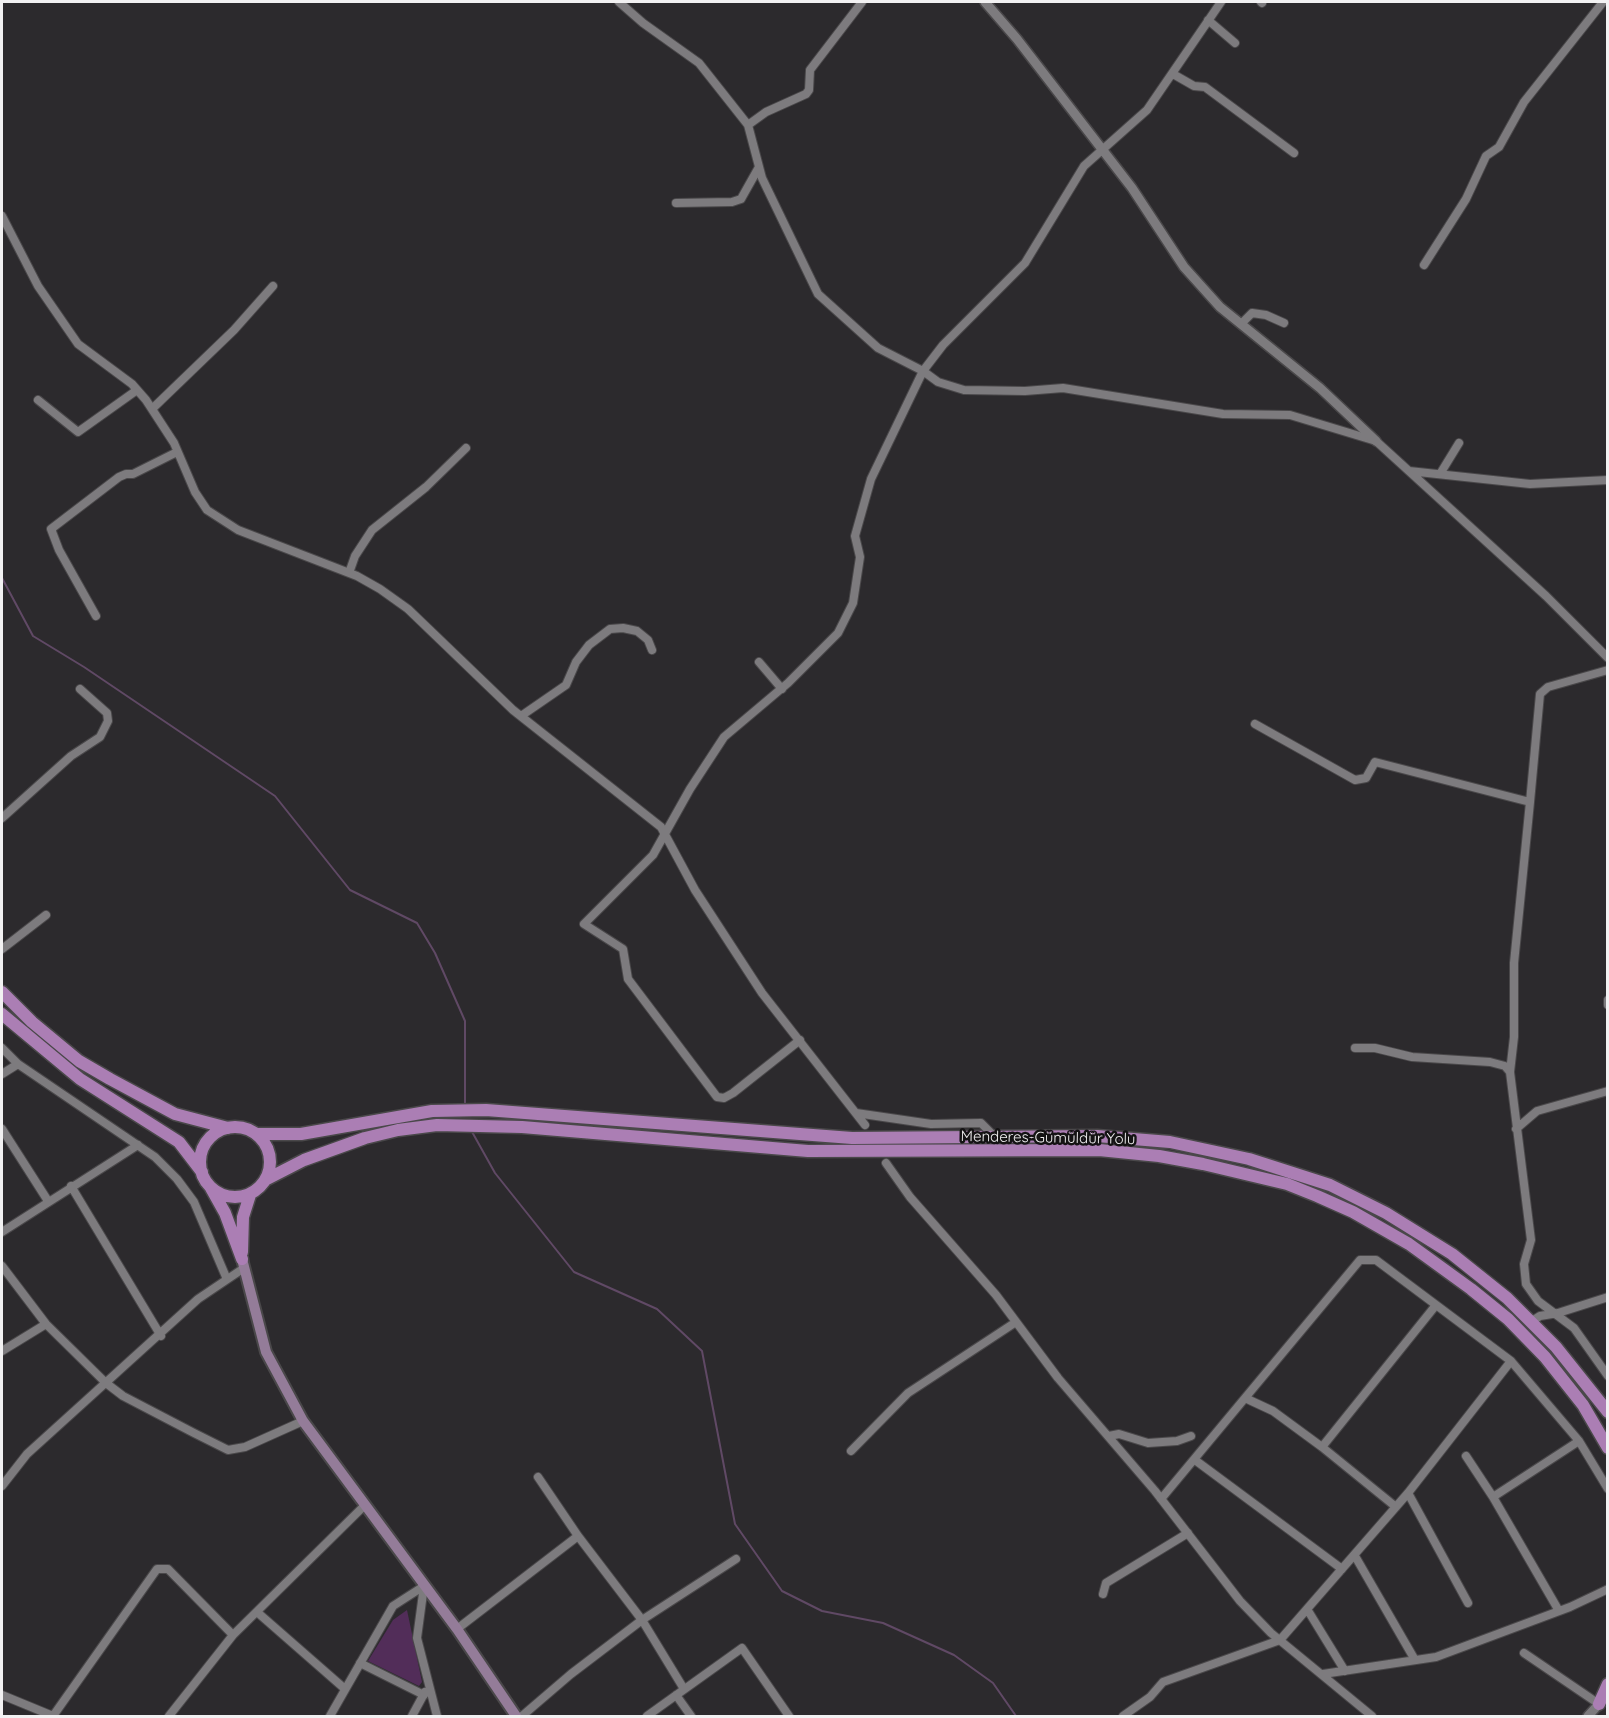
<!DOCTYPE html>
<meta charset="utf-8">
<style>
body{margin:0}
#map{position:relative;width:1609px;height:1718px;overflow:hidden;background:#2c2a2d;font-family:Quicksand,sans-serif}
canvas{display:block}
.frame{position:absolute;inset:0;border:3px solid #f2f1f2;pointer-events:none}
</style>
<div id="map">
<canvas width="1609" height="1718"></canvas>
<div class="frame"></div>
</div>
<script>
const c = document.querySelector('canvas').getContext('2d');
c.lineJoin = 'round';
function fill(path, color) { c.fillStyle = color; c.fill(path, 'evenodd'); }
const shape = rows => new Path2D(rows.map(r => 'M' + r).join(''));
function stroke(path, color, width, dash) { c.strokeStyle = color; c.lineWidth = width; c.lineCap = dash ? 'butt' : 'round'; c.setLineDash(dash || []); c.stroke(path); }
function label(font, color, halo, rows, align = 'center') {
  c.font = font + ' Quicksand,sans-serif'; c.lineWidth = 5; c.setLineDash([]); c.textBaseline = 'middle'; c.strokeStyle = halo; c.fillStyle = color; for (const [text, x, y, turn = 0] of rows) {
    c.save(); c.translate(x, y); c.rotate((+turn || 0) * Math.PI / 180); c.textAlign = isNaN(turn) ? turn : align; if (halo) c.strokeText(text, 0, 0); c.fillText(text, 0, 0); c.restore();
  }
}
fill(shape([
 [407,1610,422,1682,419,1686,368,1661,393,1620]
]), '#522d59');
stroke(shape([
 [2,578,33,636,84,667,275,796,350,890,417,923,435,953,465,1021,465,1105],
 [471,1130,495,1173,574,1272,657,1309,702,1351,735,1524,782,1591,822,1611,883,1623,954,1655,993,1683,1016,1716]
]), '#604965', 2);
const minor = shape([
 [619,2,643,23,699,63,748,125,762,178,818,294,878,348,923,371,943,345,1025,263,1084,166,1147,110,1221,2],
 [1261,2,1262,3],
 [1208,20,1235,43],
 [1173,74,1194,86,1205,87,1294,153],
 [748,125,766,112,806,94,809,90,810,70,862,2],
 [676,203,732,202,741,199,759,167],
 [2,216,38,286,78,344,132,384,146,400,174,443,195,492,207,510,238,530,357,576,380,589,408,609,513,710,661,827,695,890,762,993,865,1125],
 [1424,265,1466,199,1486,156,1499,147,1524,102,1603,2],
 [1241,324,1252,313,1266,315,1284,323],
 [38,400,78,432,137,390],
 [152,409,234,330,273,286],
 [1409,471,1530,484,1608,480],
 [1440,474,1459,443],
 [349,573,355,556,372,530,426,487,466,448],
 [96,616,59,550,51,529,119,477,126,474,133,474,177,452],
 [759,662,782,689],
 [521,716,566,685,576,662,589,645,610,629,623,628,637,631,648,640,652,650],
 [1255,724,1355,780,1366,778,1375,762,1530,802,1540,694,1548,687,1608,670],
 [2,818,71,756,100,737,108,721,107,713,80,689],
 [2,949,46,915],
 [1608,1000,1608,1005],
 [800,1040,733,1093,724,1098,717,1097,628,979,623,949,584,924,653,855,690,789,724,737,788,683,838,633,853,603,860,557,855,536,871,479,923,371,938,382,964,390,1025,391,1063,388,1223,414,1290,415,1376,441,1546,596,1608,658],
 [2,1048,18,1064,155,1157,177,1179,194,1202,226,1277],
 [1355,1048,1375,1048,1412,1057,1490,1062,1505,1066,1510,1072,1531,1240,1524,1264,1526,1284,1538,1301,1574,1328,1608,1376],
 [1510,1072,1514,1037,1514,963,1530,802],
 [2,1074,18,1064],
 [856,1113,931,1124,981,1123,995,1137],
 [2,1129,48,1201],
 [1516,1129,1537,1111,1608,1091],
 [886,1163,910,1197,996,1295,1058,1378,1155,1491,1240,1601,1271,1633,1372,1716],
 [71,1186,161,1336],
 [2,1232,138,1145],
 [2,1266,46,1324,106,1383,123,1396,194,1433,228,1450,245,1447,303,1421],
 [1532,1321,1540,1316,1558,1313,1608,1297],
 [2,1351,46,1324],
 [1245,1398,1360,1260,1376,1260,1511,1361,1579,1441,1608,1489],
 [1109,1436,1119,1434,1148,1443,1177,1441,1191,1436],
 [1322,1447,1436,1305],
 [851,1451,908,1393,1016,1322],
 [1466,1456,1493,1497,1559,1611],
 [1195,1460,1342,1569],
 [538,1477,578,1536],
 [2,1486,27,1454,198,1299,244,1268],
 [1408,1493,1468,1603],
 [1493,1497,1579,1441],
 [1161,1499,1245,1398,1273,1411,1322,1447,1396,1507],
 [1355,1556,1415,1660],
 [424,1586,417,1638,437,1716],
 [1103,1594,1106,1583,1188,1533],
 [1307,1609,1345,1671],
 [257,1612,345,1689],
 [457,1629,578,1536,642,1620,684,1689],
 [1524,1653,1599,1704],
 [360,1663,424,1695],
 [1323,1674,1436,1657,1570,1607,1608,1589],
 [2,1695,53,1716],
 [676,1695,691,1716],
 [53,1716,157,1569,168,1569,233,1635],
 [169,1716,233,1635,364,1506],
 [330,1716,393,1606,424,1586],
 [412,1716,425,1692],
 [522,1716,571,1674,642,1620,736,1559],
 [647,1716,742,1648,789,1716],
 [1123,1716,1150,1697,1163,1682,1280,1640,1408,1493,1511,1361]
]);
const tertiary = shape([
 [985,2,1017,39,1132,188,1184,267,1220,307,1320,388,1376,441],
 [1588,1716,1599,1704]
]);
const secondary = shape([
 [242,1259,266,1352,303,1421,457,1629,516,1716]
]);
const primary = shape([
 [2,992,32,1022,79,1061,110,1079,175,1114,228,1128],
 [2,1014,80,1079,179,1142,202,1172],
 '200 1162a35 35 0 1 1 70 0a35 35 0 1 1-70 0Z',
 [257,1134,301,1134,432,1111,486,1110,852,1138,1097,1136,1170,1142,1249,1159,1330,1185,1386,1213,1452,1254,1507,1298,1556,1347,1608,1412],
 [267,1179,304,1160,365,1138,398,1130,437,1125,522,1127,808,1151,1099,1150,1159,1156,1203,1164,1287,1184,1317,1196,1353,1212,1409,1244,1471,1289,1508,1319,1545,1357,1583,1405,1608,1448],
 [211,1188,225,1213,242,1259],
 [242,1252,243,1217,250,1195],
 [1599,1704,1608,1684]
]);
stroke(minor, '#4a484a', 10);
stroke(tertiary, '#4a484a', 12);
stroke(secondary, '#4a484a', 14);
stroke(primary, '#4a484a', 15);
stroke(minor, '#7d7b7e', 8);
stroke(tertiary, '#7d7b7e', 9);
stroke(secondary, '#947c99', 10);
stroke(primary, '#ab7eb4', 12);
label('15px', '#f2f1f2', '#141314', [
 ["Menderes-Gümüldür Yolu",1048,1138,1]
]);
</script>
